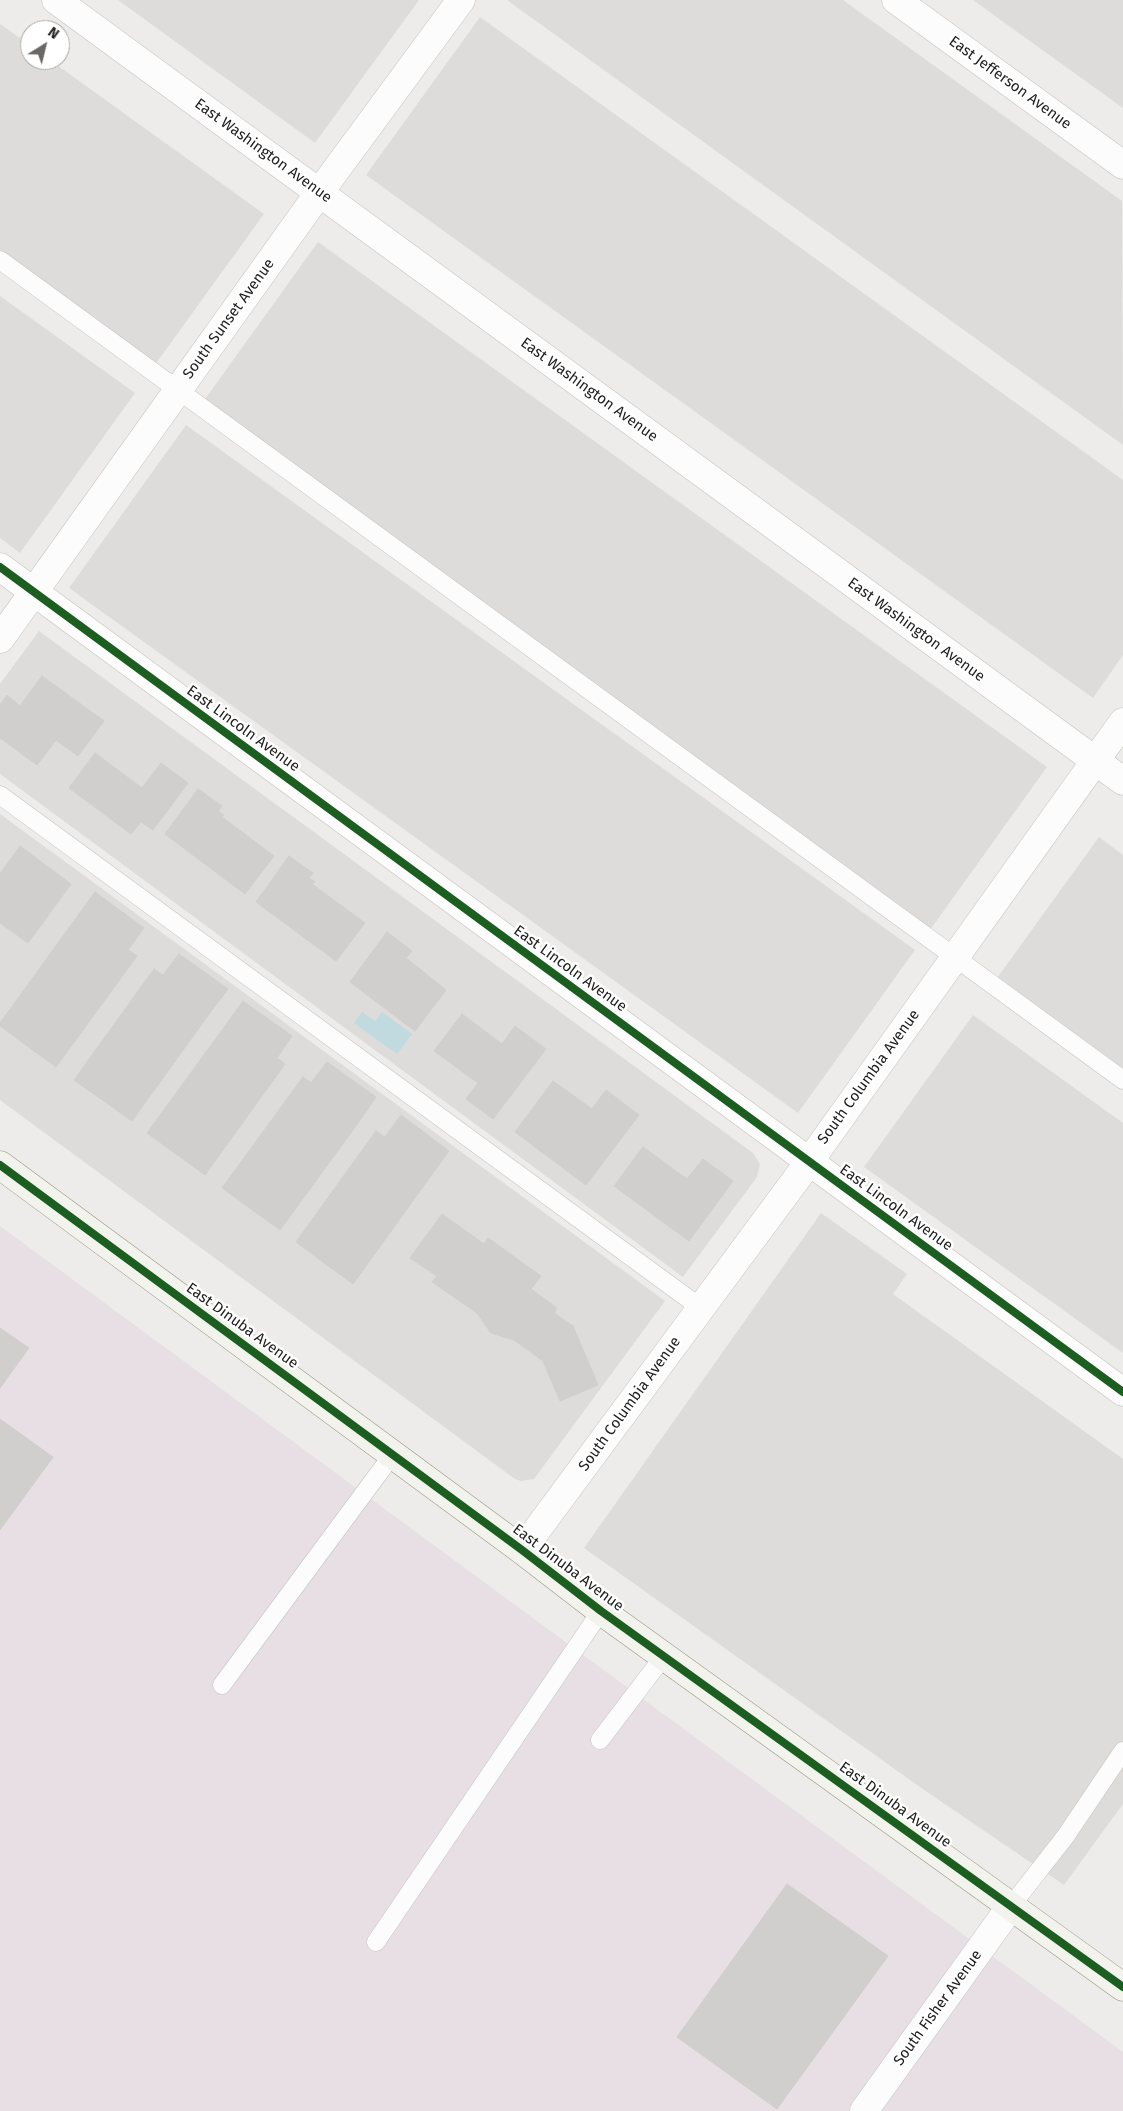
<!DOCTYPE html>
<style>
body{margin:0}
#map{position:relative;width:1123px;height:2111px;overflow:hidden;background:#eeecea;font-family:"Fira Sans",sans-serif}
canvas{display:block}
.north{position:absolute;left:20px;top:20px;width:50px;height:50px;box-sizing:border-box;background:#fff;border:1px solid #a6a6a6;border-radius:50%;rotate:36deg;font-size:14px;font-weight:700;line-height:20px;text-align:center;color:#212121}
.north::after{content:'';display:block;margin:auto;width:18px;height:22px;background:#696867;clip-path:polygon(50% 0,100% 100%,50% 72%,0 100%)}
</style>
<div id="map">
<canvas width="1123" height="2111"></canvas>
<div class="north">N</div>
</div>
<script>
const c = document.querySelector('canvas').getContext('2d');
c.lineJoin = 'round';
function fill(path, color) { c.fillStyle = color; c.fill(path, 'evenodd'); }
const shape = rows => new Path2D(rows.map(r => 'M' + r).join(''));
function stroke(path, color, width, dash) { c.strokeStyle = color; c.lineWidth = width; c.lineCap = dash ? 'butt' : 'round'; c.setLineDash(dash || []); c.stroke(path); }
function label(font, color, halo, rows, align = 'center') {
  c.font = font + ' "Fira Sans",sans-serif'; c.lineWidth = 5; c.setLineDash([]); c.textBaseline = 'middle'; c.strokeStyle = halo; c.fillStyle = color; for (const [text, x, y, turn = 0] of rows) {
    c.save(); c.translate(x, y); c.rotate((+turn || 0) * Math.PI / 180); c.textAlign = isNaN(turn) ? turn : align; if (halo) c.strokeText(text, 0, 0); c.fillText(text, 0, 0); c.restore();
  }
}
fill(shape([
 [118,0,419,0,315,143],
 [507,0,843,0,1122,201,1123,445],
 [973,0,1123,0,1123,108,1020,34],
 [480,17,1123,480,1123,655,1093,698,366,175],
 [0,24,30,45,30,60,50,60,264,214,149,373,0,266],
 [318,242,1047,767,930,930,200,406],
 [0,296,135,393,20,553,0,538],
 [186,425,915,950,798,1113,69,588],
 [39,631,753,1153,760,1164,757,1177,683,1277,0,774,0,684],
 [0,814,665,1301,534,1479,521,1481,515,1479,0,1100],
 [1099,837,1123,855,1123,1085,989,989],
 [973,1015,1123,1123,1123,1353,864,1167],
 [821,1213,907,1274,893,1294,1123,1459,1123,1804,1064,1885,927,1792,584,1548]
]), '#dedcdb');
fill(shape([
 [0,1226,1123,2052,1123,2111,0,2111]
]), '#e7dfe4');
fill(shape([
 [362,1012,375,1021,382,1012,412,1034,397,1054,354,1023]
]), '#c0dadf');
const building = shape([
 [42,676,104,721,78,756,56,740,37,765,0,738,0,705,7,695,20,706,42,676],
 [95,753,142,788,161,763,188,783,153,830,141,822,131,834,69,788,95,753],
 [198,789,222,806,218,811,224,815,222,817,274,856,245,894,165,834,198,789],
 [20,846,71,884,28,943,0,923,0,874,20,846],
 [289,856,313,873,309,878,315,882,312,884,365,923,336,961,256,902,289,856],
 [95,892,144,928,128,950,79,914,95,892],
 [79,914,137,956,56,1067,0,1026,0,1023,79,914],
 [387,932,412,951,406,958,446,990,415,1031,350,982,387,932],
 [179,954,228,989,212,1010,163,975,179,954],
 [154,969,212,1010,132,1121,74,1080,154,969],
 [243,1001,292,1036,277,1058,228,1022,243,1001],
 [462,1014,502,1044,515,1026,546,1049,493,1119,466,1099,478,1083,434,1051,462,1014],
 [228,1022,285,1064,205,1175,147,1133,228,1022],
 [327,1062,376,1097,361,1119,311,1083,327,1062],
 [303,1077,361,1119,280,1230,222,1188,303,1077],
 [553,1081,592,1109,606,1090,639,1115,586,1185,515,1132,553,1081],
 [401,1115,449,1151,433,1173,385,1137,401,1115],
 [376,1131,433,1173,353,1284,296,1242,376,1131],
 [643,1147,687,1179,703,1159,733,1181,689,1241,614,1186,643,1147],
 [442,1214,484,1244,488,1238,541,1276,531,1289,557,1308,554,1313,573,1326,598,1385,560,1401,543,1361,514,1340,491,1333,477,1313,432,1282,437,1276,410,1258,442,1214],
 [0,1328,29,1348,0,1388,0,1328],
 [0,1419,53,1457,0,1530,0,1419],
 [787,1884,888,1956,777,2109,677,2037,787,1884]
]);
fill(building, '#d1cfcd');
stroke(building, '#d1cecc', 1);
const lane = shape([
 [0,260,1123,1080],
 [0,795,701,1308],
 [222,1685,393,1454],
 [600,1740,664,1656],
 [1011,1906,1065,1837,1123,1751],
 [376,1942,601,1611]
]);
const street = shape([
 [56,0,1123,781],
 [896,0,1123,165],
 [0,567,1123,1392],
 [0,639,319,193,461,0],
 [522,1550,809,1162,1123,722],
 [864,2111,1011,1906]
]);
const secondary = shape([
 [0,1165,522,1550,601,1611,1123,1987]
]);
stroke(lane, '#c4c3c2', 19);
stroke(street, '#c4c3c2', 29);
stroke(secondary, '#979783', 29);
stroke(lane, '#fcfcfc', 18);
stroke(street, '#fcfcfc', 28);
stroke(secondary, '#f3f3ed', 28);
stroke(shape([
 [0,567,1123,1392],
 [0,1165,522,1550,601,1611,1123,1987]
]), '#1b5e20', 8);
label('15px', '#212121', '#fff', [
 ["East Jefferson Avenue",1010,83,36],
 ["East Washington Avenue",263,151,36],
 ["South Sunset Avenue",229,319,-54],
 ["East Washington Avenue",589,390,36],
 ["East Washington Avenue",916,630,36],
 ["East Lincoln Avenue",243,729,36],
 ["East Lincoln Avenue",570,969,36],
 ["South Columbia Avenue",869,1077,-54],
 ["East Lincoln Avenue",896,1208,36],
 ["East Dinuba Avenue",242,1326,36],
 ["South Columbia Avenue",630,1404,-54],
 ["East Dinuba Avenue",568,1568,37],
 ["East Dinuba Avenue",895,1805,36],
 ["South Fisher Avenue",938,2008,-54]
]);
</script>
